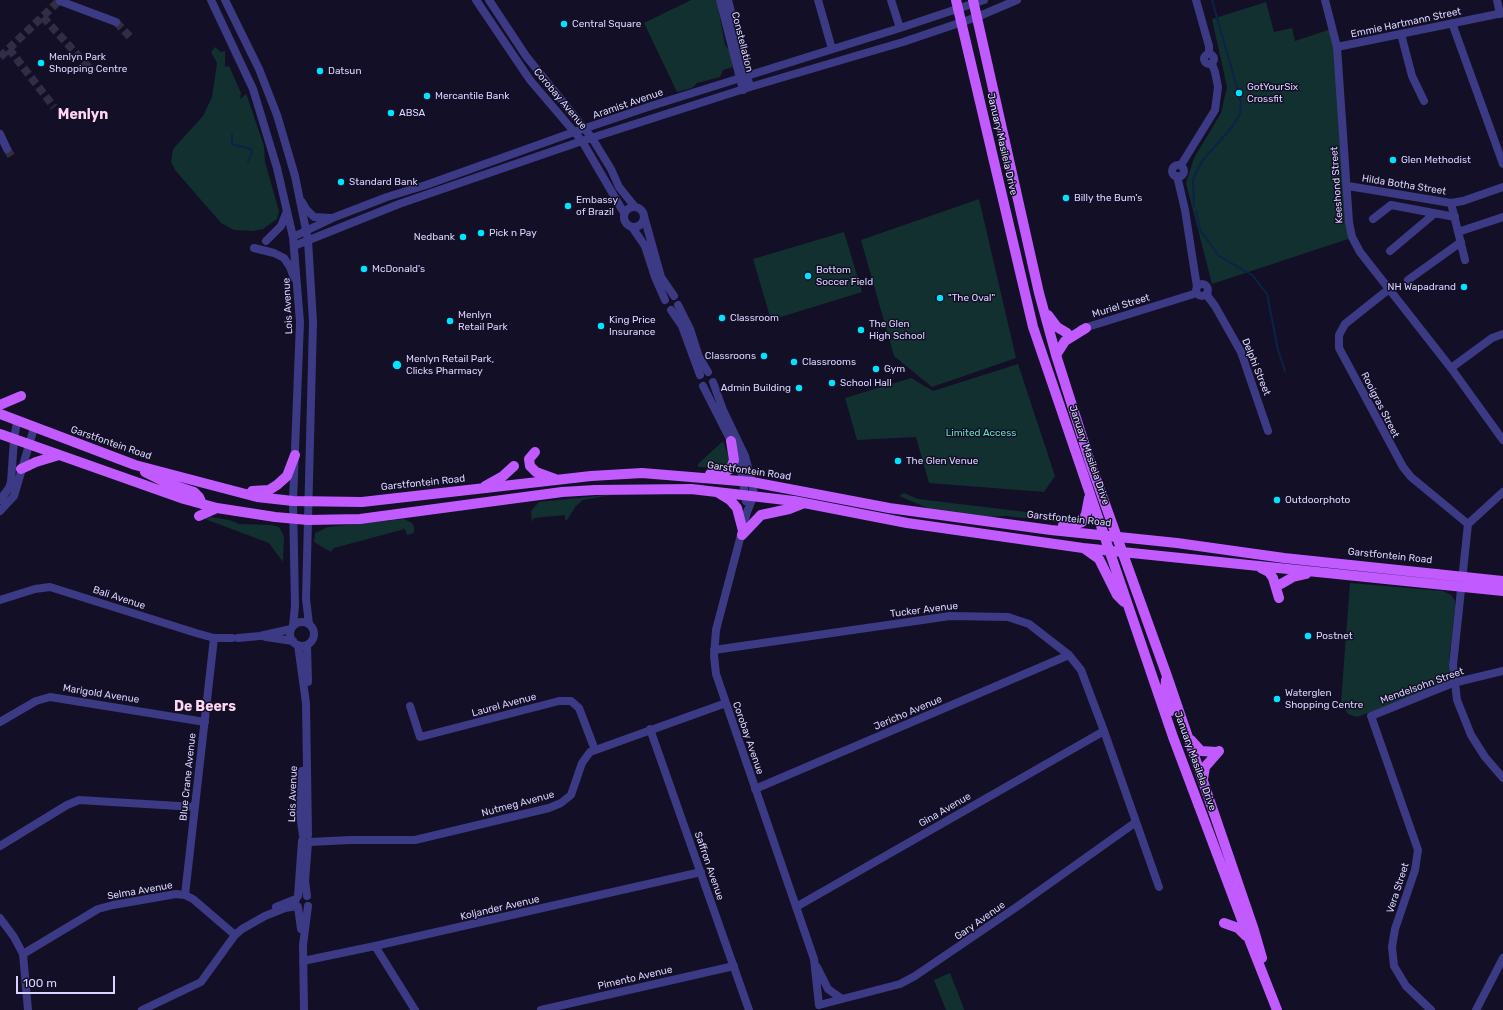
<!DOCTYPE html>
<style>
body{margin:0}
#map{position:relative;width:1503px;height:1010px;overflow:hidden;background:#130f26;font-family:Rubik,sans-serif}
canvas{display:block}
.scale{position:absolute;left:16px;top:976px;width:99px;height:18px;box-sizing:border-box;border:2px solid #d9d4ff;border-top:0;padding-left:5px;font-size:12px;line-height:14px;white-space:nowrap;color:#d9d4ff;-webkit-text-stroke:3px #130f26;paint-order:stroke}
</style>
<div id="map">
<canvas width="1503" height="1010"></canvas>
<div class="scale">100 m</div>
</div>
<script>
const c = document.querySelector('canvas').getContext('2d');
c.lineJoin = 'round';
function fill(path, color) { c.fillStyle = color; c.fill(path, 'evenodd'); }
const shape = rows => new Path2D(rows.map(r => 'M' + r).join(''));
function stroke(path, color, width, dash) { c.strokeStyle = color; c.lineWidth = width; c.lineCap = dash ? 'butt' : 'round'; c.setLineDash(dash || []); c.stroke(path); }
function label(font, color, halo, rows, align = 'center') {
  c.font = font + ' Rubik,sans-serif'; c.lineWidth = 3; c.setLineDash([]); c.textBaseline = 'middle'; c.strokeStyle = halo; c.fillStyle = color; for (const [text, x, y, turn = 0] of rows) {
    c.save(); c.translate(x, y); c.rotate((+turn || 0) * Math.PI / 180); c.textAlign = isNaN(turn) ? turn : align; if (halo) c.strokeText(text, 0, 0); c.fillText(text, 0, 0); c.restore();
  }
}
fill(shape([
 [691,0,715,0,717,2,725,45,730,51,733,67,723,70,720,77,697,83,692,88,677,92,644,23],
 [1266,2,1274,32,1292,28,1295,41,1334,28,1354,237,1212,284,1186,183,1194,158,1221,113,1227,87,1212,19],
 [215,47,221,52,225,51,225,67,229,66,241,93,240,99,246,94,247,96,264,146,265,162,279,211,277,219,263,229,253,231,234,230,221,223,175,170,171,162,173,149,203,116,212,97,217,63,211,52],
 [979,199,1016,358,932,387,894,356,861,240],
 [844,232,862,292,771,320,753,259],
 [1018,364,1055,476,1044,492,929,483,916,437,857,440,845,398,911,378,933,391],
 [723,441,729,458,727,465,721,468,698,467,698,464],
 [904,493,918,499,1076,518,1080,520,1075,524,1006,516,988,517,930,509,899,496],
 [617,494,583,500,576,506,567,520,565,520,565,515,534,518,532,522,531,511,539,502],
 [211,517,229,520,239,524,272,525,279,527,284,536,283,562,269,543,205,519],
 [404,519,412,523,414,527,414,533,407,535,405,529,334,548,331,552,314,542,315,533,328,527],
 [1350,583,1443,591,1451,595,1455,601,1455,609,1449,660,1450,675,1443,684,1357,717,1348,714,1341,702],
 [950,973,963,1006,964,1010,946,1010,934,980]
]), '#12302f');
stroke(shape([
 [232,134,232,144,251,149,252,152,248,162],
 [1194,206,1193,179,1202,161,1232,127,1240,114,1241,102,1212,0],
 [1196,211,1200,230,1219,256,1252,275,1267,294,1278,350,1285,371]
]), '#0c2248', 2);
stroke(shape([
 [43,17,93,72],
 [116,22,131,38],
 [9,49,54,107],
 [0,57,60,0],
 [7,149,13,159]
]), '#312d47', 8, [8, 4]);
stroke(shape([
 [211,0,253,89,277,168,293,237,300,322,293,501,295,606,293,626],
 [225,0,259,69,277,115,295,176,308,240,313,322,306,599,309,624],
 [476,0,530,80,582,141,624,213],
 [489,0,526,56,592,138,611,169,619,187,635,207],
 [720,0,743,90],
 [728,0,750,87],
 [818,0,832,49],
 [891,0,900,28],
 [1196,0,1209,46,1209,54],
 [1325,0,1337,47,1349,222,1352,237,1360,252,1451,368,1503,440],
 [1497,0,1500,14],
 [60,1,116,22],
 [1452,23,1503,164],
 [1401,34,1412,76,1424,101],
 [1337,47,1503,13],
 '1204 59a5 5 0 1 1 10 0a5 5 0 1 1-10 0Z',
 [0,134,7,149],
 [1181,165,1215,110,1218,87,1215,72,1212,64],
 '1172 171a6 6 0 1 1 12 0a6 6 0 1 1-12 0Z',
 [1177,176,1185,210,1197,287],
 [1348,186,1451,203,1463,201,1503,187],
 [302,202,306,209,314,217,331,218],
 [1451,203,1465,260],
 '624 217a10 10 0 1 1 20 0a10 10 0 1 1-20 0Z',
 [644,216,661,277,674,296],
 [1373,219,1391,205,1455,217],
 [632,227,645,246,655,277,665,300],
 [1458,232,1503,217],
 [293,237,335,217,387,197,426,185,574,132,651,106,900,28,984,0],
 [266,241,281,226,287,211],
 [294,246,399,204,582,141,750,87,903,42,977,17,1017,0],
 [254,248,274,253,284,258,290,267,294,278],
 [1390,251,1434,214],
 [1408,280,1461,242],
 '1196 290a6 6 0 1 1 12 0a6 6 0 1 1-12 0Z',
 [1389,289,1345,324,1339,335,1339,348,1403,467,1411,477,1468,524],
 [1206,294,1215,306,1241,352,1268,431],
 [678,305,690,329,699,357,708,372],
 [671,310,682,326,700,375],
 [1081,329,1197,293],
 [1451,368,1492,338,1503,334],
 [713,382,723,410,745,456,752,482,754,495,747,512,716,630,714,656,716,674,814,959,819,1005,900,984,915,976,1018,906,1136,822],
 [703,386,735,449,741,470,746,501],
 [1503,492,1468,524,1453,665,1457,700,1471,735,1485,757,1503,778],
 [0,500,9,488,11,482,14,439,17,422],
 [0,511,14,496,34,428],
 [0,600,35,589,50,587,196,633,214,638,232,638],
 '290 634a12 12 0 1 1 24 0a12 12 0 1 1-24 0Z',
 [266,637,293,641],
 [238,638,260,636,291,629],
 [298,645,306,703,308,835],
 [307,645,308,682],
 [714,650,950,616,1008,617,1029,624,1069,655,1081,670,1104,731,1159,887],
 [410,706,420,737,559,701,571,701,579,708,595,750],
 [0,722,36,701,50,697,205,722],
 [650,729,749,1010],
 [302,771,300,814,303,836],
 [755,789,1069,655],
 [310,842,350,840,415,840,549,808,561,803,571,795,582,763,590,752,726,703],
 [0,846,67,805,79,800,195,807],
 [185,895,214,638],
 [298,896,302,841],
 [307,896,305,881,308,843],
 [276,907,296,899],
 [298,907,301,929],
 [796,907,1104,731],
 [0,918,14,937,23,954,28,1010],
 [375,946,415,1010],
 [23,954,98,909,113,905,176,894,185,895,193,899,235,935],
 [303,961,375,946,701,872],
 [817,967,828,989,842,999],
 [142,1010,201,982,235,935,242,929,265,916,285,908,297,906],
 [304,1010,303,945,308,906],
 [541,1010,734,966],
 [1431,1010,1406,986,1394,966,1392,947,1395,929,1415,870,1418,850,1371,716,1453,683,1503,671],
 [1476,1010,1503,958]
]), '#3d3a85', 8);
stroke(shape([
 [956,0,1033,327,1173,737,1249,939,1277,1010],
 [973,0,1039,293,1056,355,1091,465,1167,676,1253,927,1262,958],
 [1048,315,1057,327,1067,333],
 [1056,355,1065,341,1086,328],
 [0,405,21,396],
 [0,414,135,465,257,497,293,501,362,502,591,476,642,473,752,482,889,508,1051,530,1177,543,1284,558,1503,581],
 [0,434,184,499,217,508,275,517,308,520,360,519,562,492,595,490,691,489,794,501,907,523,1083,548,1503,591],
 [535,452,529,459,530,466,536,472,555,479],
 [21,469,36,462,59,455],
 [145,472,167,483,194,492,199,497,202,504],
 [710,474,725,472,731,468,734,460,731,441],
 [485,486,503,476,514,466],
 [252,491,269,490,277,485,287,476,295,455],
 [717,492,730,500,737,508,743,531],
 [199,516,217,508],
 [1063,525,1073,526,1082,522,1086,514,1089,498],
 [742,535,761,515,789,509,804,503],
 [1085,549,1099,559,1117,595,1124,602],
 [1261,568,1269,572,1273,578,1279,598],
 [1281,584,1293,577,1306,574],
 [1166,680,1165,692,1171,711],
 [1191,740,1201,751,1217,752],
 [1203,779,1205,767,1219,751],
 [1224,923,1238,928,1246,936]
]), '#c25bff', 10);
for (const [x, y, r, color] of [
 [564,24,4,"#00e5ff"],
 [41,63,4,"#00e5ff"],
 [320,71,4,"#00e5ff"],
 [1239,93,4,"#00e5ff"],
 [427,96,4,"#00e5ff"],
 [391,113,4,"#00e5ff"],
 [1393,160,4,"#00e5ff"],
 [341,182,4,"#00e5ff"],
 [1066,198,4,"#00e5ff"],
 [568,206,4,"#00e5ff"],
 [481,233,4,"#00e5ff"],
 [463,237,4,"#00e5ff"],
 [364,269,4,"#00e5ff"],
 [808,276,4,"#00e5ff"],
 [1464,287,4,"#00e5ff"],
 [940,298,4,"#00e5ff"],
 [722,318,4,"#00e5ff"],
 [450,321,4,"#00e5ff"],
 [601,326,4,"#00e5ff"],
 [861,330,4,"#00e5ff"],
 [764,356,4,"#00e5ff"],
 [794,362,4,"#00e5ff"],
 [397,365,5,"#00e5ff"],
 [876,369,4,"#00e5ff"],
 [832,383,4,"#00e5ff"],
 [799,388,4,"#00e5ff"],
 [898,461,4,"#00e5ff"],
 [1277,500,4,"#00e5ff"],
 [1308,636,4,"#00e5ff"],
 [1277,699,4,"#00e5ff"]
]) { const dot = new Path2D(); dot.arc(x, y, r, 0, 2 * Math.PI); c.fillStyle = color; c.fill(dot); stroke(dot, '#130f26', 1.5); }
label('10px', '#d9d4ff', '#130f26', [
 ["Emmie Hartmann Street",1406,23,-12],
 ["Constellation",742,42,76],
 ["Corobay Avenue",560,99,50],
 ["Aramist Avenue",628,104,-19],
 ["January Masilela Drive",1002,144,77],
 ["Keeshond Street",1337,185,-94],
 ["Hilda Botha Street",1404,185,9],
 ["Lois Avenue",288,306,-93],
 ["Muriel Street",1121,306,-17],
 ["Delphi Street",1256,367,68],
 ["Rooigras Street",1380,405,63],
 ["Garstfontein Road",111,443,19],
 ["January Masilela Drive",1089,455,71],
 ["Garstfontein Road",749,471,8],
 ["Garstfontein Road",423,483,-6],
 ["Garstfontein Road",1069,519,6],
 ["Garstfontein Road",1390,556,6],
 ["Bali Avenue",119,598,18],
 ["Tucker Avenue",924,610,-7],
 ["Mendelsohn Street",1422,686,-20],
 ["Marigold Avenue",101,694,9],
 ["Laurel Avenue",504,705,-15],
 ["Jericho Avenue",908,713,-23],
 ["Corobay Avenue",748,738,71],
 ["January Masilela Drive",1195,761,70],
 ["Blue Crane Avenue",188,777,-84],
 ["Lois Avenue",293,794,-88],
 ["Nutmeg Avenue",518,804,-15],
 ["Gina Avenue",945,810,-30],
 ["Saffron Avenue",709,866,71],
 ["Vera Street",1398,888,-72],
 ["Selma Avenue",140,891,-10],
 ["Koljander Avenue",500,908,-13],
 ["Gary Avenue",980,921,-35],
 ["Pimento Avenue",635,978,-13]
]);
label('10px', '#d9d4ff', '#130f26', [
 ["Central Square",572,24],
 ["Menlyn Park",49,57],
 ["Shopping Centre",49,69],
 ["Datsun",328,71],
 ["GotYourSix",1247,87],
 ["Crossfit",1247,99],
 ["Mercantile Bank",435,96],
 ["ABSA",399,113],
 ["Glen Methodist",1401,160],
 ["Standard Bank",349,182],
 ["Billy the Bum's",1074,198],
 ["Embassy",576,200],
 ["of Brazil",576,212],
 ["Pick n Pay",489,233],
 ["Nedbank",455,237,"right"],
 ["McDonald's",372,269],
 ["Bottom",816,270],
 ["Soccer Field",816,282],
 ["NH Wapadrand",1456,287,"right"],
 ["\"The Oval\"",948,298],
 ["Menlyn",458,315],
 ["Retail Park",458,327],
 ["Classroom",730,318],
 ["King Price",609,320],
 ["Insurance",609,332],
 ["The Glen",869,324],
 ["High School",869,336],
 ["Classroons",756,356,"right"],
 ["Menlyn Retail Park,",406,359],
 ["Clicks Pharmacy",406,371],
 ["Classrooms",802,362],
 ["Gym",884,369],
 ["School Hall",840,383],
 ["Admin Building",791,388,"right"],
 ["The Glen Venue",906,461],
 ["Outdoorphoto",1285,500],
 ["Postnet",1316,636],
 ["Waterglen",1285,693],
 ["Shopping Centre",1285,705]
], 'left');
label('10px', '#5fe0c0', '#130f26', [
 ["Limited Access",981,433]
]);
label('bold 14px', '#ffd6f0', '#130f26', [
 ["Menlyn",83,115],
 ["De Beers",205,707]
]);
</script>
